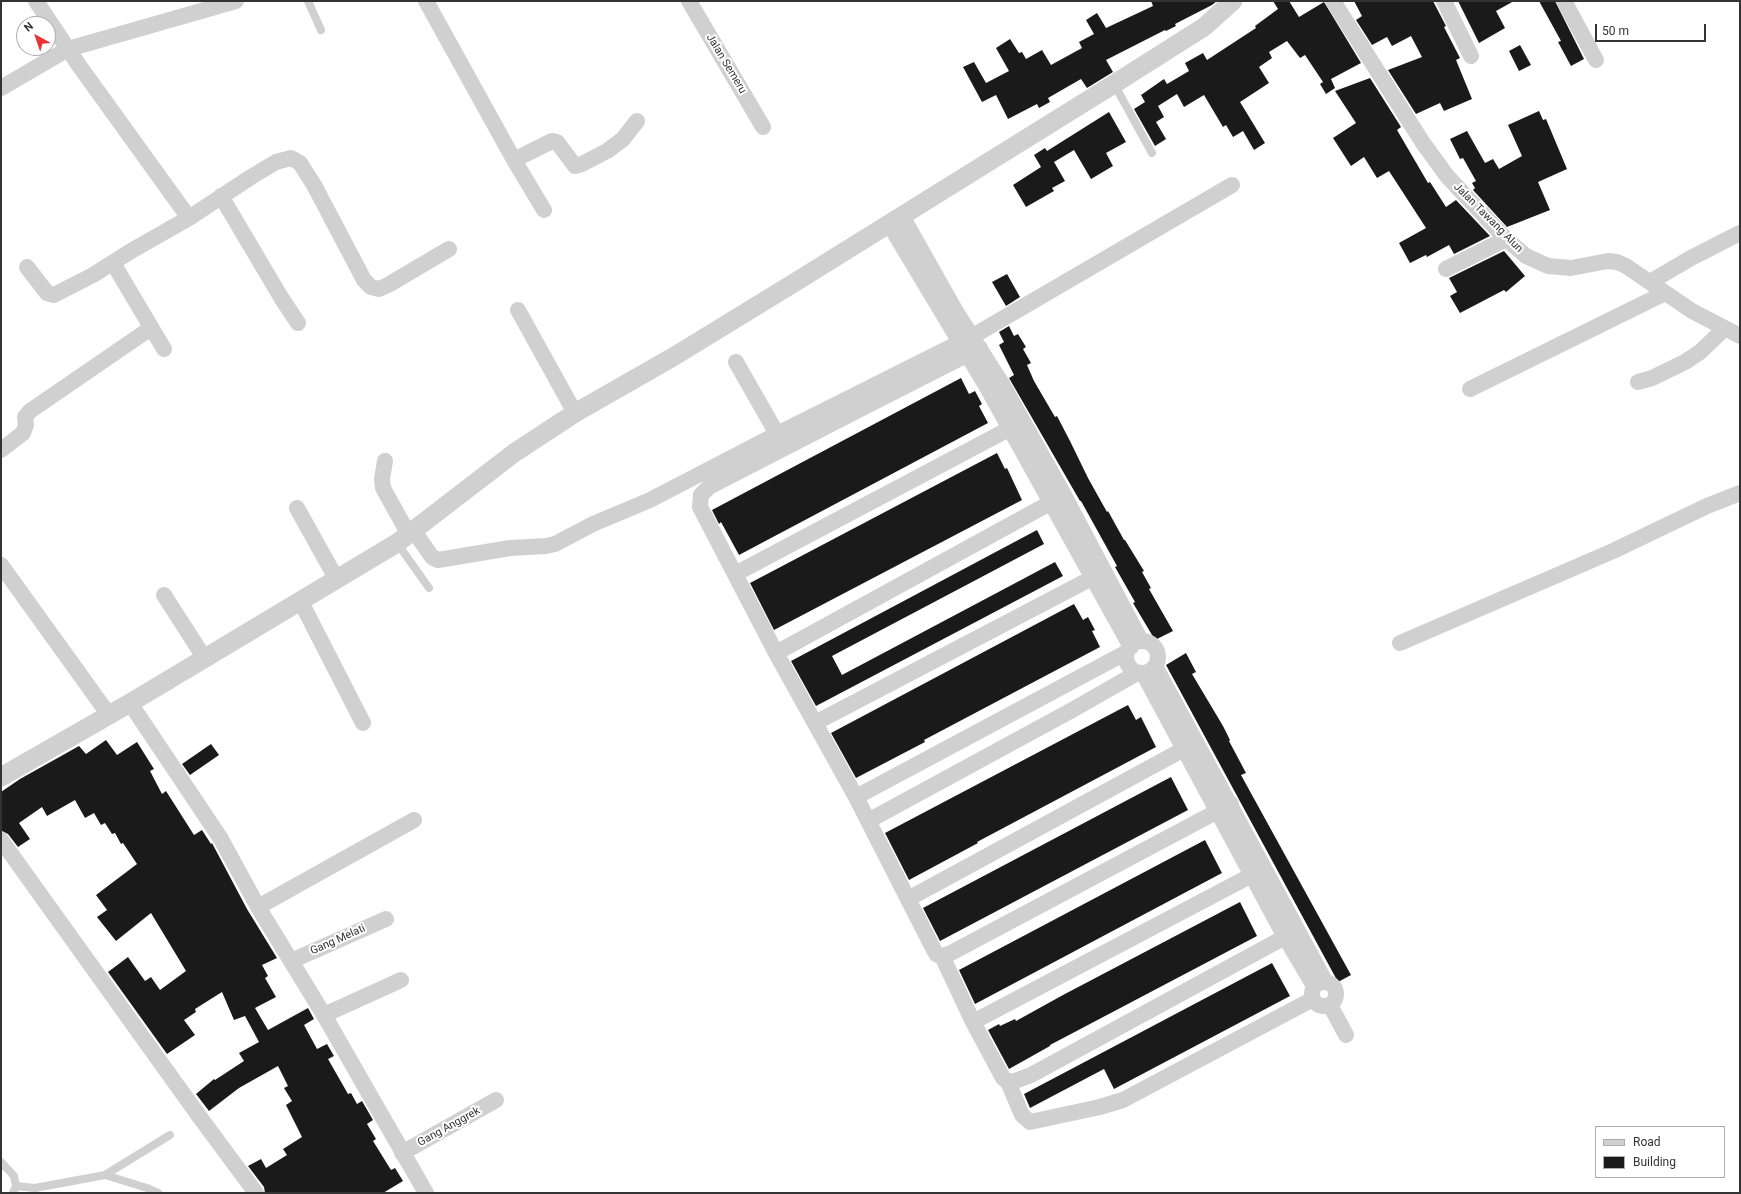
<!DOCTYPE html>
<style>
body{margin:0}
#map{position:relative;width:1741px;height:1194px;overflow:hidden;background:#fff;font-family:Roboto,sans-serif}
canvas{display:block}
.frame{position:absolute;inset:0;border:2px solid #333;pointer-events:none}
.legend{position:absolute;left:1595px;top:1126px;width:130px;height:52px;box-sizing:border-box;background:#fff;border:1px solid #adadad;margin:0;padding:5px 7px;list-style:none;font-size:12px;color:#333}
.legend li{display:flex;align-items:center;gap:8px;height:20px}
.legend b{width:20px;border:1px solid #adadad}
.north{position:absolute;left:16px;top:16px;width:40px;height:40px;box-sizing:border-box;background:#fff;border:1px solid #adadad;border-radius:50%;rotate:320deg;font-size:11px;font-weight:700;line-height:16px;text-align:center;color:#333}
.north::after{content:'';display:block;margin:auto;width:14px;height:18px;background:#ee3136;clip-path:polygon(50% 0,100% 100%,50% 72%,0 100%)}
.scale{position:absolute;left:1595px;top:24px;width:111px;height:18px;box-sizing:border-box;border:2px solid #333;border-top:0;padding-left:5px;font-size:12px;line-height:14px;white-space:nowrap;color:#333;-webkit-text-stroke:3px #fff;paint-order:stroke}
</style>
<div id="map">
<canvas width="1741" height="1194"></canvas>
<div class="frame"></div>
<ul class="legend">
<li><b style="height:5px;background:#d0d0d0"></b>Road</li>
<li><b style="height:11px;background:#1a1a1a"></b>Building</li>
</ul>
<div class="north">N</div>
<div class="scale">50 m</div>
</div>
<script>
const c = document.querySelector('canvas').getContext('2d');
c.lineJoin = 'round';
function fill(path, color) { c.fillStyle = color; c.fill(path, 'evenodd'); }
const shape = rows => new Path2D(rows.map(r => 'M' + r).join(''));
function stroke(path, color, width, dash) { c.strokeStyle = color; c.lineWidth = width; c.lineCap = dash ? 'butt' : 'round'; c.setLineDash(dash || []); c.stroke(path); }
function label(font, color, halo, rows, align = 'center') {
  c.font = font + ' Roboto,sans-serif'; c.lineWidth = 4; c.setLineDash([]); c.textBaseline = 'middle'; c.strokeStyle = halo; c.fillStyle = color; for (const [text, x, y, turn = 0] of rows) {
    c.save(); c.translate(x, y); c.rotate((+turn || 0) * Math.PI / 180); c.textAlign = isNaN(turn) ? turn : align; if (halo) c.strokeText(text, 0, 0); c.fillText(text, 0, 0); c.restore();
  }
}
fill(shape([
 [1151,1,1217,1,1212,5,1175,24,1176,26,1166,31,1165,30,1106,60,1113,72,1087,88,1081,79,1048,98,1050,102,1039,108,1037,104,1008,119,996,95,982,102,963,67,974,62,986,83,1009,71,996,48,1010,39,1019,53,1022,52,1026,59,1042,50,1051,65,1082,48,1079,42,1094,34,1086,20,1097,13,1106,28,1153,6],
 [1273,1,1289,1,1299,17,1324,2,1361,63,1331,79,1335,88,1326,94,1320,84,1323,82,1305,55,1300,58,1287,41,1269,52,1272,58,1259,67,1269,83,1240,102,1265,143,1254,150,1243,131,1233,137,1226,125,1223,127,1204,95,1184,107,1177,94,1158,106,1164,117,1156,122,1166,139,1155,146,1134,109,1145,102,1141,95,1164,79,1167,84,1189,71,1185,63,1203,53,1207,60,1256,28,1255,26,1278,9],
 [1354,1,1433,1,1446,26,1444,27,1460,58,1456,60,1472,99,1444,111,1440,103,1416,114,1388,70,1422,57,1411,36,1392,46,1387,37,1372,45,1356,20,1362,16],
 [1458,1,1514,1,1496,11,1505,28,1479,43],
 [1539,1,1555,1,1584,59,1571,66,1558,42,1561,41],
 [1520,45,1531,65,1519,71,1509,51],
 [1370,78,1401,127,1397,130,1428,183,1430,182,1446,207,1456,200,1490,236,1454,254,1449,245,1427,257,1426,255,1410,263,1399,243,1426,228,1389,171,1377,178,1364,157,1351,166,1333,138,1356,123,1335,91],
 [1539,111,1543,120,1546,119,1567,169,1538,182,1550,210,1507,227,1473,190,1475,188,1472,183,1476,181,1463,158,1460,159,1450,139,1467,131,1485,163,1493,159,1499,169,1522,156,1508,125],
 [1109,112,1126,142,1106,153,1113,166,1091,179,1074,150,1054,162,1065,181,1052,188,1054,191,1026,207,1013,185,1041,167,1034,155,1045,148,1047,151],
 [1504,251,1525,276,1506,292,1504,290,1460,313,1450,296,1457,292,1449,278],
 [1007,274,1020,297,1006,306,992,282],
 [1009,326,1014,336,1018,334,1026,347,1023,349,1031,363,1027,365,1034,381,1055,417,1057,416,1070,441,1088,478,1107,512,1108,511,1124,540,1125,540,1144,571,1142,572,1151,588,1149,589,1173,631,1155,640,1133,603,1135,602,1115,567,1117,566,1081,501,1080,501,1009,378,1014,375,999,345,1004,342,999,332],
 [961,378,969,394,975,391,982,404,979,406,988,423,739,555,721,522,719,524,712,510],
 [997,453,1005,469,1007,468,1022,500,774,630,750,583],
 [1037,530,1044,544,832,656,842,675,1055,562,1063,576,816,706,791,661],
 [1074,604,1083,620,1088,617,1095,630,1092,631,1100,647,924,740,925,742,856,778,831,733],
 [1186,653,1196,672,1192,674,1223,726,1230,740,1229,741,1246,773,1241,775,1351,975,1338,982,1166,665],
 [1128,705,1136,720,1141,717,1156,747,977,842,978,843,909,880,885,833],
 [106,740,117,755,137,742,154,769,150,771,162,794,166,791,194,835,202,830,211,844,212,843,247,909,277,958,262,965,268,976,265,978,276,997,255,1008,268,1030,308,1008,314,1019,304,1025,317,1049,327,1044,334,1056,328,1059,348,1094,351,1093,357,1104,362,1101,373,1120,367,1124,376,1139,373,1141,391,1170,395,1168,403,1181,383,1193,265,1193,264,1187,248,1166,261,1159,266,1168,287,1155,283,1149,302,1137,286,1105,292,1101,284,1088,288,1086,278,1066,239,1088,209,1111,196,1094,214,1079,215,1080,244,1061,239,1053,259,1042,245,1016,234,1020,222,992,195,1009,196,1012,184,1020,195,1035,167,1054,108,972,128,957,145,981,151,977,160,990,186,971,151,913,116,941,97,917,107,910,96,895,137,864,123,843,121,844,115,833,112,834,105,823,101,825,94,813,85,818,75,800,47,816,42,807,19,823,30,839,18,847,8,834,2,831,1,792,20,779,79,746,86,754],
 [211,744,219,755,190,775,182,764],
 [1171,777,1188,810,940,941,923,908],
 [1205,840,1222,873,975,1004,959,970],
 [1240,902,1257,936,1050,1045,1050,1046,1009,1069,988,1030,999,1024,1000,1026,1015,1019,1016,1021,1063,995],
 [1272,963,1290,996,1114,1089,1104,1069,1030,1108,1024,1094]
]), '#1a1a1a');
stroke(shape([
 [308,1,321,30],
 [1114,84,1152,153],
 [397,543,429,588],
 [1,1162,14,1176,16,1186,13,1193],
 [105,1175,147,1188,158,1193],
 [16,1186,35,1188,105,1175,170,1135]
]), '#d0d0d0', 8);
stroke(shape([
 [36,1,78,64,189,218,251,177,276,162,291,158,300,163,314,185,364,280,371,287,379,289,388,285,449,249],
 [426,1,514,160,544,210],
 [689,1,763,127],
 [1333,1,1423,143,1447,176,1506,239,1526,256,1548,266,1571,268,1608,261,1617,262,1626,266,1692,311,1740,336],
 [1444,1,1471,56],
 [1564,1,1596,60],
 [1,88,68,49,236,1],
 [514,160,552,141,557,142,575,166,582,164,607,151,623,139,637,121],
 [221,196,282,299,298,323],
 [902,216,955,310,1001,382,1064,495,1141,641],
 [889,224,988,389,1131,647],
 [113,263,164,349],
 [27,267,47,293,54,295,93,275,131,251,189,218],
 [1446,269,1506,239],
 [1650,282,1691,258,1740,233],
 [518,310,575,413],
 [980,348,864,407,709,487,701,495,700,507,776,653,856,797,934,950,937,955,942,956,949,954,1231,804],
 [736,362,777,434],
 [1638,382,1652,378,1685,362,1700,352,1725,328],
 [1470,389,1665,293],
 [1,450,23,433,26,425,25,417,30,411,151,328],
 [385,461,382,479,383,488,409,535],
 [297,508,337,580],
 [414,531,432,557,438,560,510,548,546,546,555,544,593,524,650,500,777,434,973,336,1232,185],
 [1,565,109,715],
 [735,574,1009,429],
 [164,595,205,659],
 [301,602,363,723],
 '1126 657a16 16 0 1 1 32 0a16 16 0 1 1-32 0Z',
 [1400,643,1613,551,1707,506,1740,493],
 [776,653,1061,497],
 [1155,666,1325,981],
 [1143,673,1285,937,1314,986],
 [130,703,221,839,258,907,324,1015,426,1193],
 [815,723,1092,578],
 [856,797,1127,652],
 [868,821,1074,709,1137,673],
 [1,840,199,1116,256,1193],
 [908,899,1184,749],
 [258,907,414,820],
 [942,956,973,1022,1252,875],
 [291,961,386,919],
 '1312 994a12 12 0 1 1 24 0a12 12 0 1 1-24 0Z',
 [1330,1005,1346,1035],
 [324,1015,401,980],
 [973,1022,1003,1078,1008,1082,1015,1081,1031,1075,1285,937],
 [1008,1082,1022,1115,1030,1122,1100,1107,1123,1100,1313,999],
 [402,1153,496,1100]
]), '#d0d0d0', 16);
stroke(shape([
 [1,777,130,703,397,543,514,453,575,413,673,357,789,286,1114,84,1204,27,1233,1]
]), '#d0d0d0', 19);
label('11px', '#333', '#fff', [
 ["Jalan Semeru",726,64,59],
 ["Jalan Tawang Alun",1488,218,45],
 ["Gang Melati",338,940,-24],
 ["Gang Anggrek",449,1127,-29]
]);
</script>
